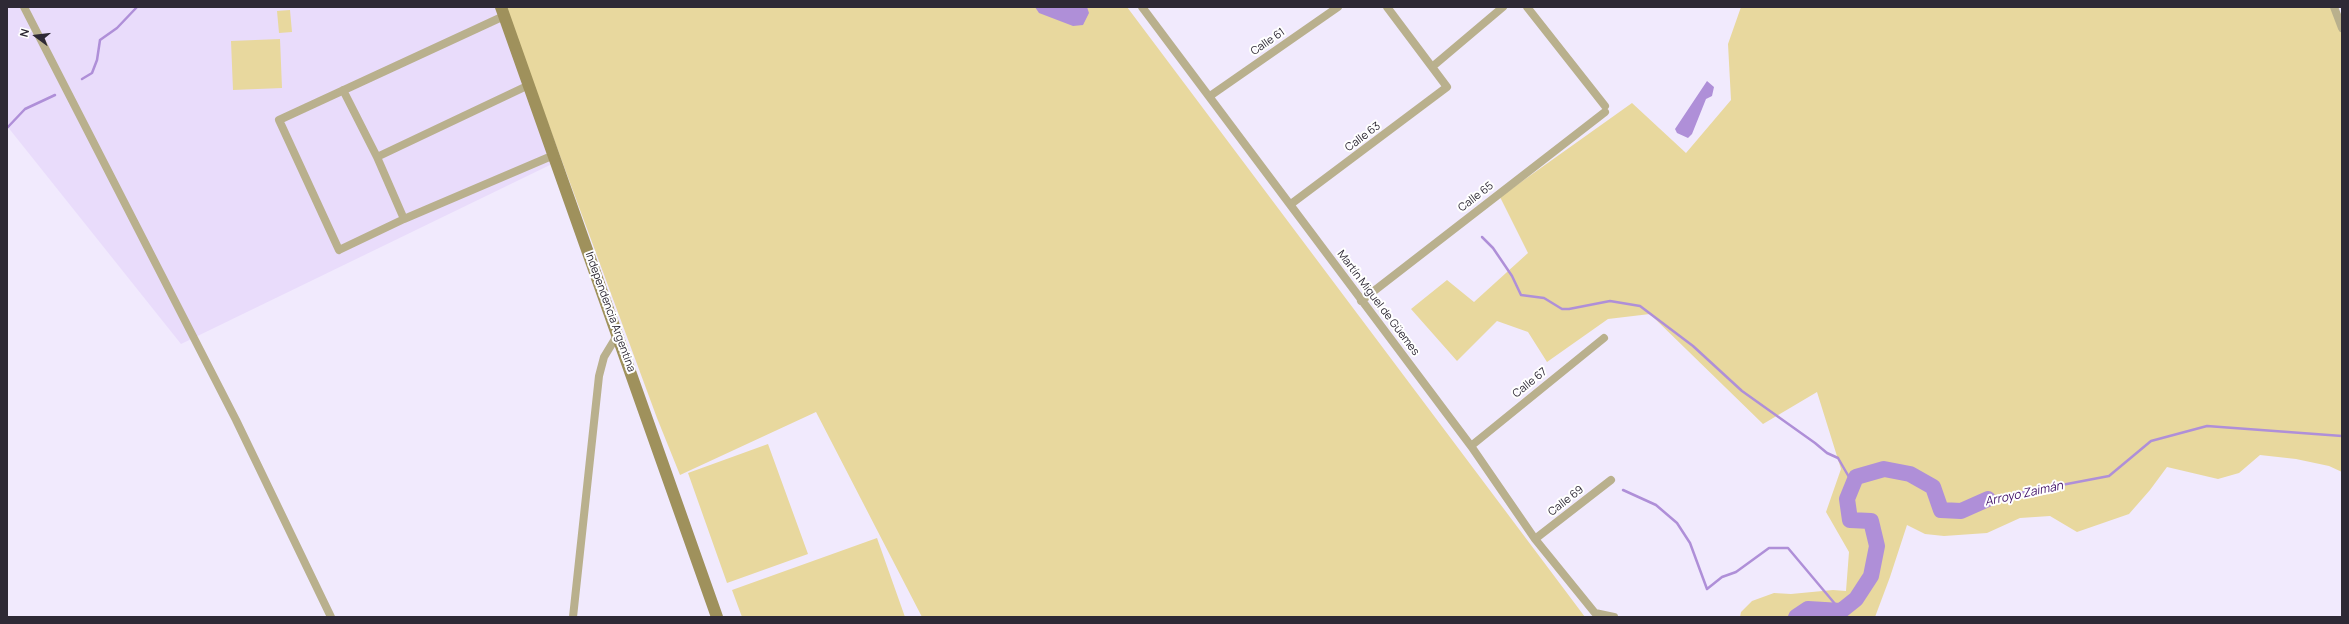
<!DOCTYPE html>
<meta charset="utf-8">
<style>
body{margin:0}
#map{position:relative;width:2349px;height:624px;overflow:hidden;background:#f1eafd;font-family:Manrope,sans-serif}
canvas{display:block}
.frame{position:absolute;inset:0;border:8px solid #2e2935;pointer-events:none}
.north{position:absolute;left:16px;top:16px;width:40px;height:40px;-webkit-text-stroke:3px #fff;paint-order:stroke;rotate:285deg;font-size:11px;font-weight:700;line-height:16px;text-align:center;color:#2e2935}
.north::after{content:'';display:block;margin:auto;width:14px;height:18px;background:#2e2935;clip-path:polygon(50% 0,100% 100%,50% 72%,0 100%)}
</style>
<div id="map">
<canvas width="2349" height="624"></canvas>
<div class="frame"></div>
<div class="north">N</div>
</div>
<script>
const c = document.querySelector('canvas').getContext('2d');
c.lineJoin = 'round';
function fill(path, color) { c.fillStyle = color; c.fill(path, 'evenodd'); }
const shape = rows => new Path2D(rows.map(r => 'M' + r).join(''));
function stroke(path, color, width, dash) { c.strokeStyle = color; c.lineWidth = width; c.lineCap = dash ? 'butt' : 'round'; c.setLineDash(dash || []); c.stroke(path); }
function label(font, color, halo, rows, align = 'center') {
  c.font = font + ' Manrope,sans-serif'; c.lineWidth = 4; c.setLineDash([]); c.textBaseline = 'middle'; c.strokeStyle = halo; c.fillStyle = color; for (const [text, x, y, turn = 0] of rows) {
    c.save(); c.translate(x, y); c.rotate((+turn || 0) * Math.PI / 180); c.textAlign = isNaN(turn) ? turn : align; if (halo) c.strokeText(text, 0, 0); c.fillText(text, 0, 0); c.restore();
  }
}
fill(shape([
 [7,7,497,7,552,164,181,344,7,126]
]), '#e9dcfb');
fill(shape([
 [505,7,1127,7,1585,617,922,617,816,412,680,475,657,418],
 [1741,7,2336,7,2342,22,2342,472,2329,466,2296,459,2260,455,2239,473,2218,479,2167,467,2150,490,2129,514,2077,532,2050,516,2020,518,1987,533,1944,536,1925,534,1907,525,1890,577,1875,617,1828,617,1808,613,1801,617,1740,617,1741,612,1752,601,1774,593,1791,594,1833,590,1846,591,1849,552,1826,512,1841,469,1817,392,1763,424,1650,314,1608,319,1547,362,1528,332,1497,321,1457,361,1411,309,1447,280,1474,302,1528,253,1500,197,1632,103,1686,153,1731,100,1728,44],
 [290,10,292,32,279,33,277,11],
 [280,39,282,88,233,90,231,41],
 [768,444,808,554,727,583,688,473],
 [877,538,905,617,742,617,732,590]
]), '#e8d89e');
fill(shape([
 [1035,7,1087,7,1089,13,1083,25,1073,26,1039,13],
 [1707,81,1714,87,1712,96,1706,99,1692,134,1688,138,1677,133,1675,129]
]), '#af8fd8');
stroke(shape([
 [82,79,92,73,97,60,100,40,117,28,137,7],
 [7,128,25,109,55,95],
 [1482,237,1493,248,1512,276,1521,295,1544,298,1562,309,1569,309,1610,301,1640,306,1693,346,1742,391,1815,443,1827,453,1838,458,1853,484],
 [1623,490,1656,505,1677,523,1690,543,1707,589,1722,577,1736,572,1769,548,1788,548,1841,611],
 [1988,499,2109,476,2151,441,2207,426,2342,436]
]), '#af8fd8', 2.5);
stroke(shape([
 [1796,617,1808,609,1841,611,1856,599,1871,576,1877,546,1871,521,1850,520,1847,499,1856,477,1884,469,1910,474,1933,487,1941,510,1961,511,1988,499]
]), '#af8fd8', 16);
stroke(shape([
 [24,7,236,420,331,617],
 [1142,7,1471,446,1535,539,1595,613,1614,617],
 [1527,7,1605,106],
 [2334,7,2342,28],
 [504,16,279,120,339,250,404,219,554,155],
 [1432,67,1503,7],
 [343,90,377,157,404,219],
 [1210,96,1338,7],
 [377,157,529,85],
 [1291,204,1447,87,1387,7],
 [1361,301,1605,112],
 [1471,446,1604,338],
 [1535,539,1611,480],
 [573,617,599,376,604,357,618,334]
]), '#b9b08d', 8);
stroke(shape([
 [501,7,717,617]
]), '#9f915c', 12);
label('11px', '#2e2935', '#fff', [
 ["Calle 61",1268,42,-35],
 ["Calle 63",1363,137,-37],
 ["Calle 65",1476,197,-38],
 ["Martín Miguel de Güemes",1378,303,53],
 ["Independencia Argentina",610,312,70],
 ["Calle 67",1530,383,-39],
 ["Calle 69",1566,501,-38]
]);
label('italic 12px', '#3e0d65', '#fff', [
 ["Arroyo Zaimán",2024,494,-12]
]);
</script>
